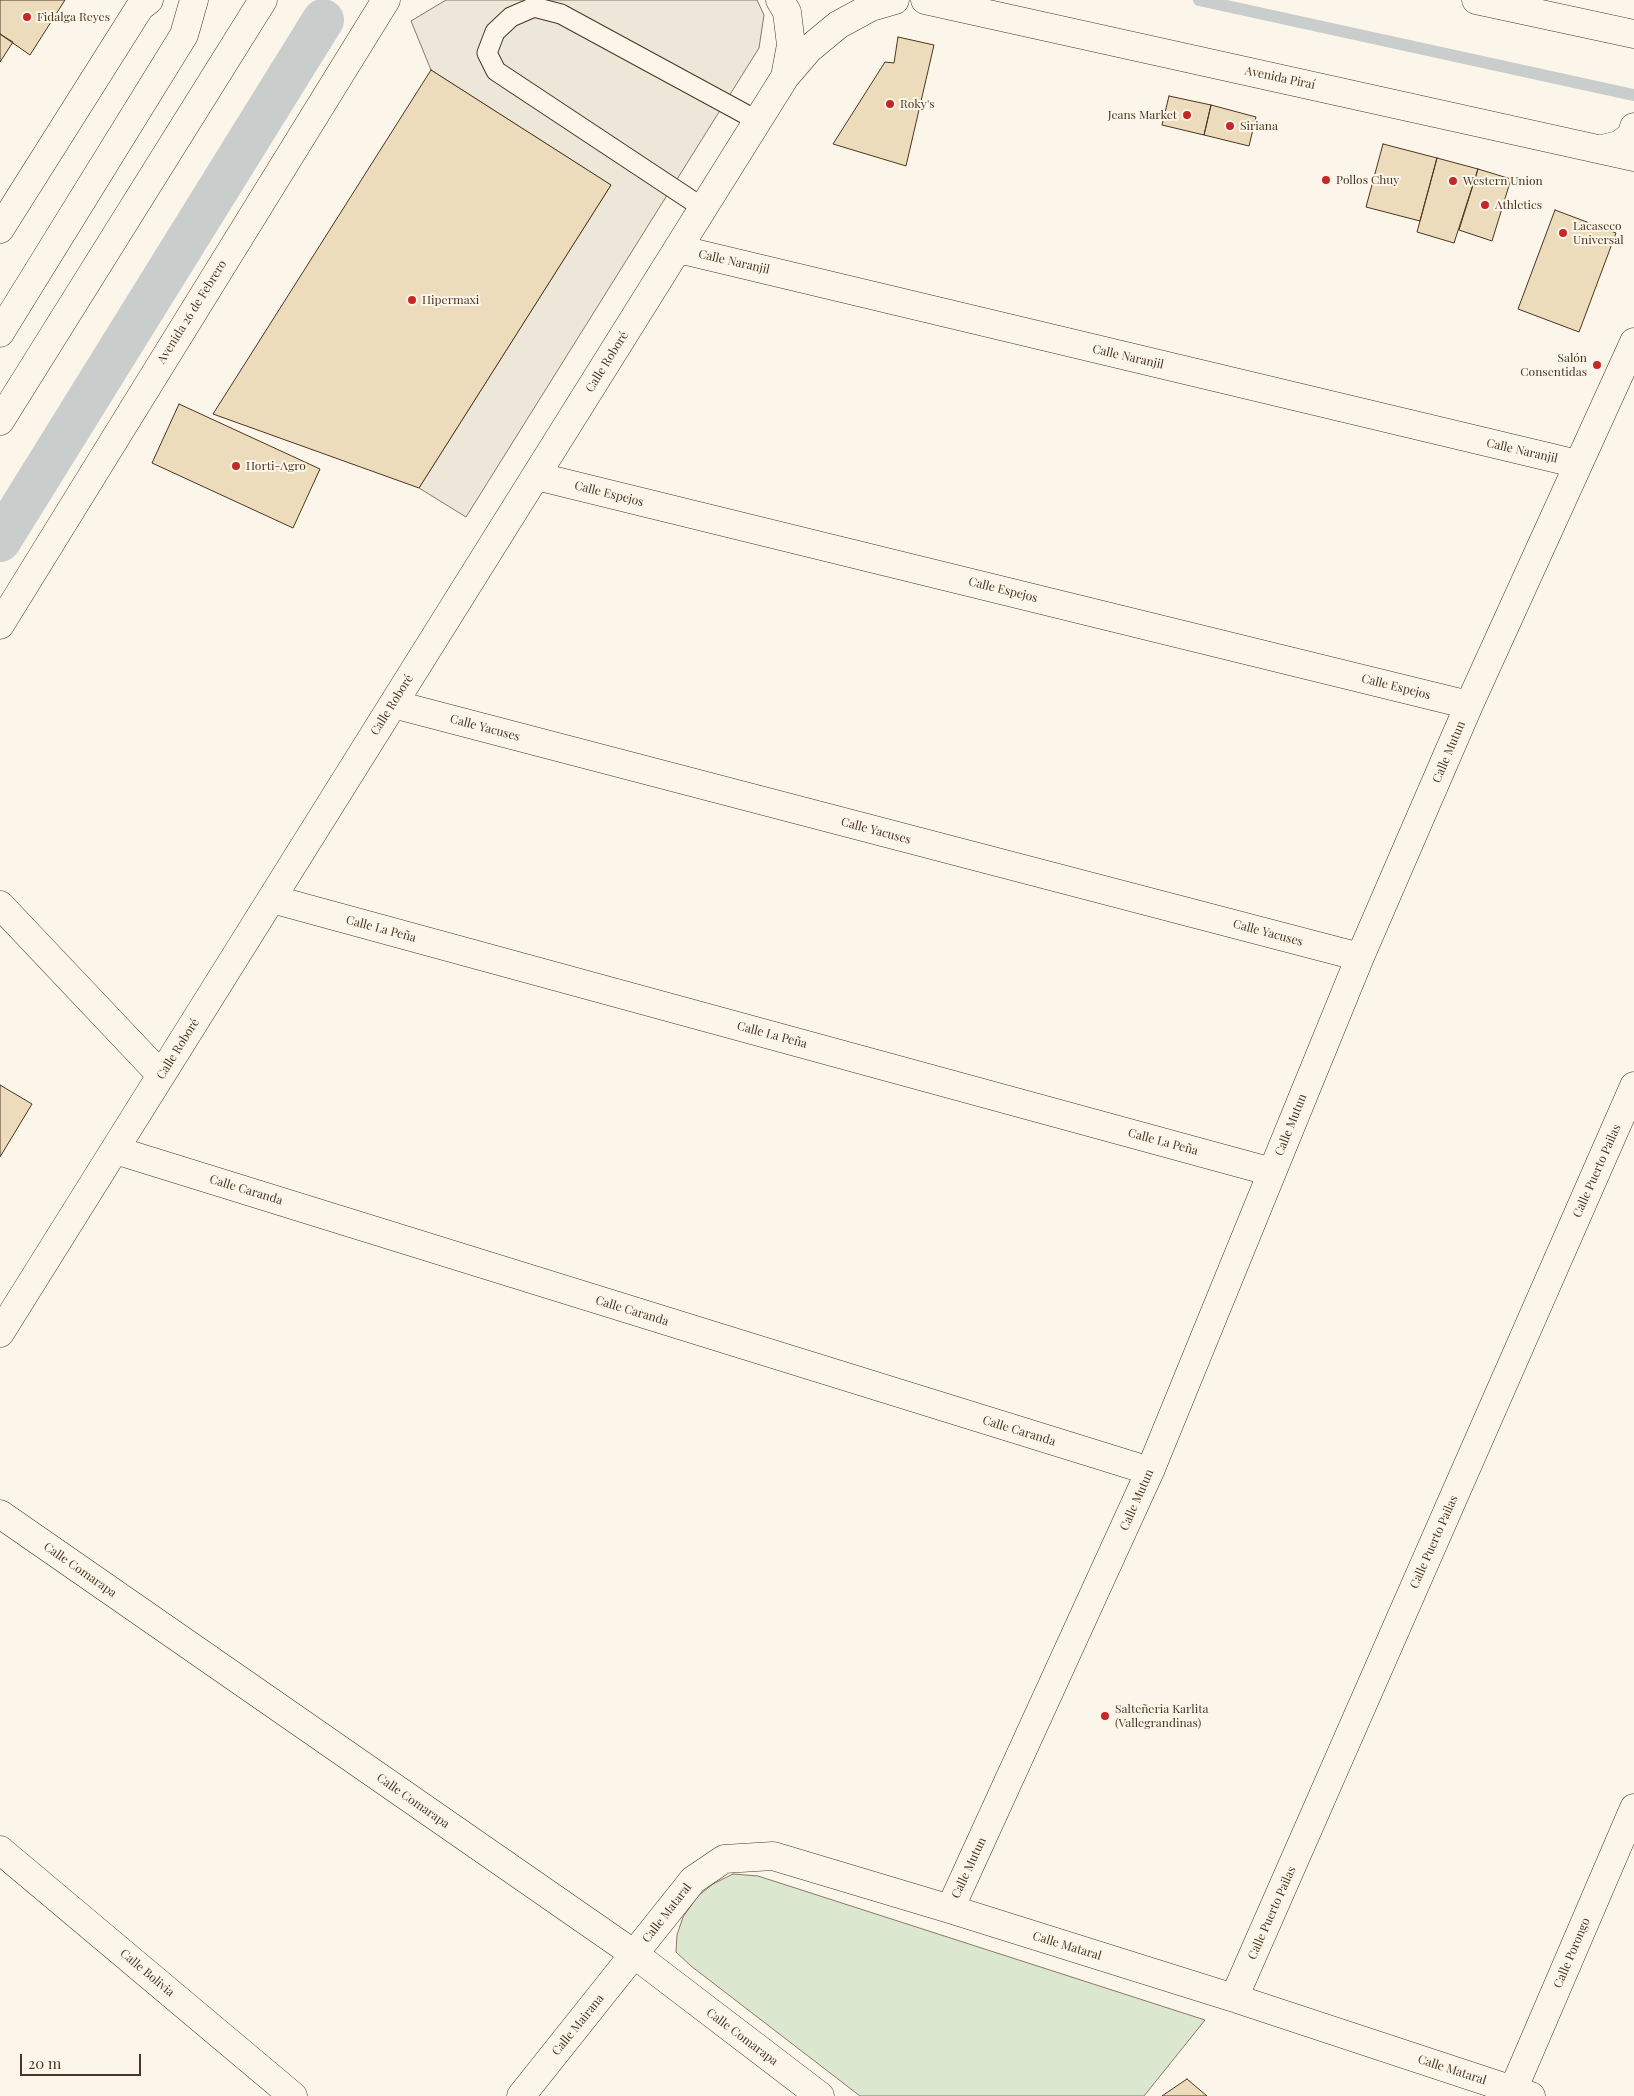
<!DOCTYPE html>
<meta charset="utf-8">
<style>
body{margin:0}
#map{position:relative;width:1634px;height:2096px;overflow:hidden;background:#fbf6e9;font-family:"Playfair Display",serif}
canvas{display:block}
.scale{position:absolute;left:20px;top:2054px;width:121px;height:22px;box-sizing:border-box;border:2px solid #4a3520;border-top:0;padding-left:6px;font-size:15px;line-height:18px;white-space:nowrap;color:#4a3520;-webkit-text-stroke:4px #fbf6e9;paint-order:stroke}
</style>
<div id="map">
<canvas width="1634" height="2096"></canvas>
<div class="scale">20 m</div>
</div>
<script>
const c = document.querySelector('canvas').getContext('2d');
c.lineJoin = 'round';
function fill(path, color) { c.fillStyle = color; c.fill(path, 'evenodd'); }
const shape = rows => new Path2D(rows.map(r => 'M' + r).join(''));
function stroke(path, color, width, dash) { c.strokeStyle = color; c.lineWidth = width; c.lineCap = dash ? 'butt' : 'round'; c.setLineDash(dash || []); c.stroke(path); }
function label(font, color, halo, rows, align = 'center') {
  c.font = font + ' "Playfair Display",serif'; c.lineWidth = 4; c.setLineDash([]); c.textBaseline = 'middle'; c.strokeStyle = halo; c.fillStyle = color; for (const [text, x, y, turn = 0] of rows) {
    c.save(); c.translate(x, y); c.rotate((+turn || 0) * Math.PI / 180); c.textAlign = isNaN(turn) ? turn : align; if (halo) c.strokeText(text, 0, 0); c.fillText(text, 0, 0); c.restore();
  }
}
const green = shape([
 [733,1874,758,1876,1205,2020,1144,2096,860,2096,691,1966,676,1952,677,1935,683,1917,698,1896,713,1884,733,1874]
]);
fill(green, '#dce7d0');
stroke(green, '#887966', 1);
const parking = shape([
 [446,0,757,0,764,15,759,48,466,517,419,488,611,185,431,70,411,21,446,0]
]);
fill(parking, '#ede7d9');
stroke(parking, '#887966', 1);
stroke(shape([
 [1199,0,1633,95]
]), '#c9cecd', 12);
stroke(shape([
 [0,541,323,20]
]), '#c9cecd', 42);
const building = shape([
 [0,0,65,0,30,55,0,34,0,0],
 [0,34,13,42,0,62,0,34],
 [898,37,934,45,906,166,833,144,885,62,894,63,898,37],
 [431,70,611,185,419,488,213,414,431,70],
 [1169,96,1211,105,1204,135,1162,125,1169,96],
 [1211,105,1256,117,1249,146,1204,135,1211,105],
 [1383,144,1437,158,1420,221,1366,207,1383,144],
 [1437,158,1478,169,1454,243,1417,232,1437,158],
 [1478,169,1511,179,1492,241,1459,230,1478,169],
 [1555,210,1616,233,1579,332,1518,309,1555,210],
 [179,404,320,469,293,528,152,463,179,404],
 [0,1085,32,1104,0,1157,0,1085],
 [1187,2079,1207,2096,1162,2096,1187,2079]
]);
fill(building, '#ecdcbc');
stroke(building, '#4a3520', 1);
const service = shape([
 [703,208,496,71,487,53,495,32,511,17,534,7,561,14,758,121]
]);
const minor = shape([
 [780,0,787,12,791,45,785,77],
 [678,249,1578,464],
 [536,476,1469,705],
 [393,704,1360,957],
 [272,899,1272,1172],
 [0,905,161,1075],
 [115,1150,1150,1471],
 [0,1333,785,77,809,49,838,25,871,7,895,0],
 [0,1514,634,1954,820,2096],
 [0,1850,293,2096],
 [950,1909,1150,1471,1360,957,1469,705,1634,342],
 [1234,1998,1634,1086],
 [521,2096,693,1880,724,1859,773,1856,950,1909,1234,1998,1531,2096],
 [1509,2096,1513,2090,1634,1808]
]);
const secondary = shape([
 [925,0,1634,157],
 [1476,0,1634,34],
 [1602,149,1619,145,1631,136,1634,127]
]);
const primary = shape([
 [0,229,140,7,149,0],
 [0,333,184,35,194,0],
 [0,421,263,0],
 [0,625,386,0]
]);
stroke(service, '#4a3520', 21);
stroke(minor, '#4a3520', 29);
stroke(secondary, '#4a3520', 29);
stroke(primary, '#4a3520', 29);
stroke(service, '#fbf6e9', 19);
stroke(minor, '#fbf6e9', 28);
stroke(secondary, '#fbf6e9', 28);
stroke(primary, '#fbf6e9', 28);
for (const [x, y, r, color] of [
 [27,17,5,"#c62828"],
 [890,104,5,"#c62828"],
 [1187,115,5,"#c62828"],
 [1230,126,5,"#c62828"],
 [1326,180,5,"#c62828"],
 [1453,181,5,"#c62828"],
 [1485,205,5,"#c62828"],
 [1563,233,5,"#c62828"],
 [412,300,5,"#c62828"],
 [1597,365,5,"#c62828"],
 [236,466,5,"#c62828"],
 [1105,1716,5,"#c62828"]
]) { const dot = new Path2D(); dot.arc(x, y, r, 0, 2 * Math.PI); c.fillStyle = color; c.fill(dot); stroke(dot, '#fbf6e9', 2); }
label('12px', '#4a3520', '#fbf6e9', [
 ["Fidalga Reyes",37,17],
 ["Roky's",900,104],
 ["Jeans Market",1177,115,"right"],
 ["Siriana",1240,126],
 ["Pollos Chuy",1336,180],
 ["Western Union",1463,181],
 ["Athletics",1495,205],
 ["Lacaseco",1573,226],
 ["Universal",1573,240],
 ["Hipermaxi",422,300],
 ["Salón",1587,358,"right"],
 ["Consentidas",1587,372,"right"],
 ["Horti-Agro",246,466],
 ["Salteñeria Karlita",1115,1709],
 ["(Vallegrandinas)",1115,1723]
], 'left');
label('12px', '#4a3520', '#fbf6e9', [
 ["Avenida Piraí",1280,78,12],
 ["Calle Naranjil",734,262,13],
 ["Avenida 26 de Febrero",192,312,-58],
 ["Calle Naranjil",1128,357,13],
 ["Calle Roboré",607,362,-58],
 ["Calle Naranjil",1522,451,13],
 ["Calle Espejos",609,494,14],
 ["Calle Espejos",1003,590,14],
 ["Calle Espejos",1396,687,14],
 ["Calle Roboré",392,705,-58],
 ["Calle Yacuses",485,728,15],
 ["Calle Mutun",1449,752,-67],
 ["Calle Yacuses",876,831,15],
 ["Calle La Peña",381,929,15],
 ["Calle Yacuses",1268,933,15],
 ["Calle La Peña",772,1035,15],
 ["Calle Roboré",178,1049,-58],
 ["Calle Mutun",1291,1125,-68],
 ["Calle La Peña",1163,1142,15],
 ["Calle Puerto Pailas",1597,1171,-66],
 ["Calle Caranda",246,1190,17],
 ["Calle Caranda",632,1311,17],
 ["Calle Caranda",1019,1431,17],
 ["Calle Mutun",1137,1500,-66],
 ["Calle Puerto Pailas",1434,1542,-66],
 ["Calle Comarapa",80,1570,35],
 ["Calle Comarapa",413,1801,35],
 ["Calle Mutun",969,1868,-65],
 ["Calle Mataral",667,1913,-52],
 ["Calle Puerto Pailas",1272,1913,-66],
 ["Calle Mataral",1067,1946,17],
 ["Calle Porongo",1572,1953,-67],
 ["Calle Bolivia",147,1973,40],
 ["Calle Mairana",578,2025,-51],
 ["Calle Comarapa",742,2037,37],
 ["Calle Mataral",1452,2070,18]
]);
</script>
